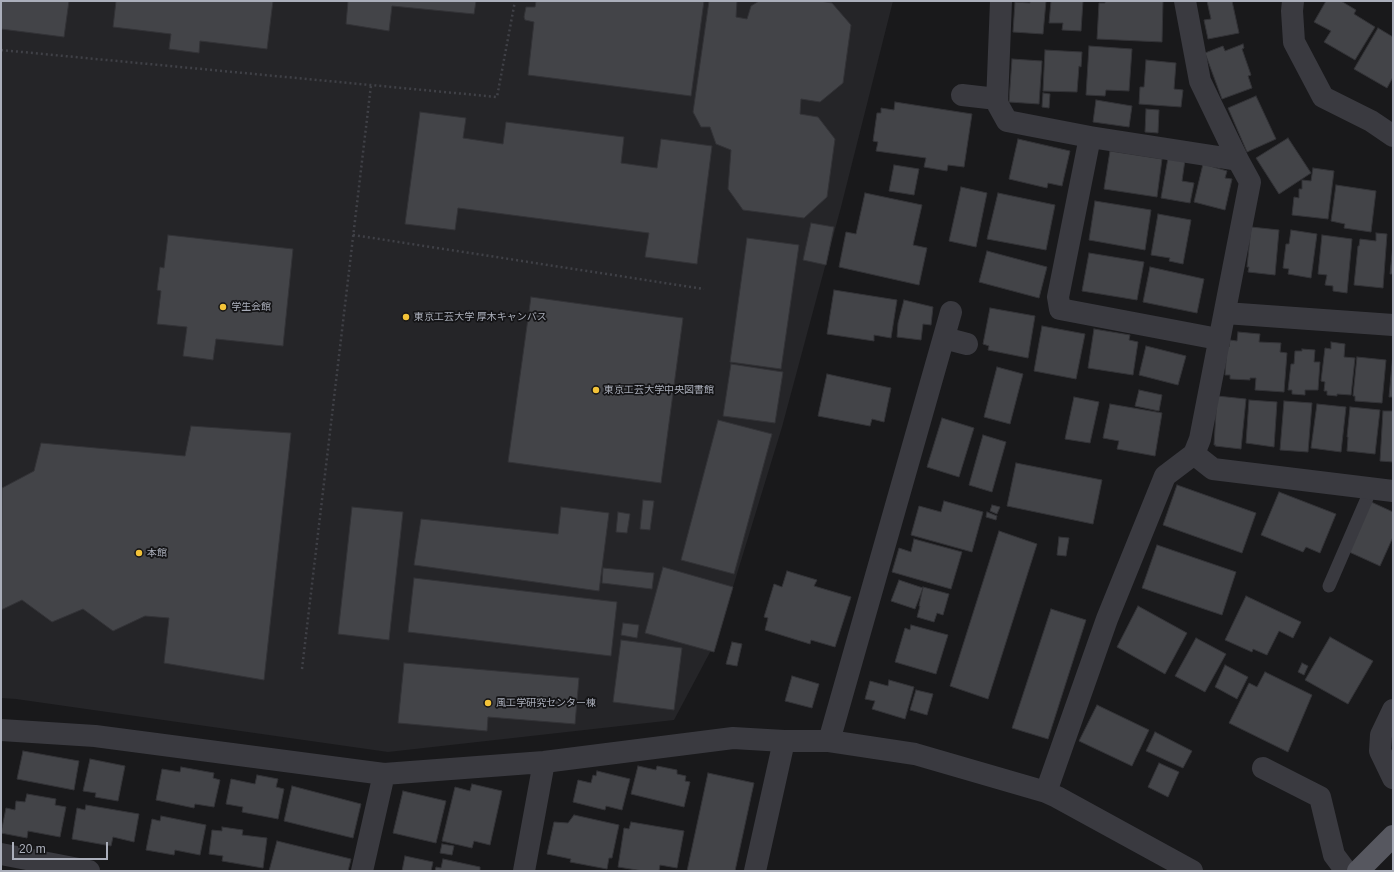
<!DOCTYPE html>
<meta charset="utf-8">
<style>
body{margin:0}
#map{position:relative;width:1394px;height:872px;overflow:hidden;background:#19191b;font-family:Arial,sans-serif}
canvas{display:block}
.frame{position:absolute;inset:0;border:2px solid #abafbb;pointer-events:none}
.scale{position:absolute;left:12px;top:842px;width:96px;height:18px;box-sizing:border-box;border:2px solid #abafbb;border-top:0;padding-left:5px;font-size:12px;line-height:14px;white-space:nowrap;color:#abafbb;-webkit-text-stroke:3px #141416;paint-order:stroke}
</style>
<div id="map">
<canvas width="1394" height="872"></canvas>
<div class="frame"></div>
<div class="scale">20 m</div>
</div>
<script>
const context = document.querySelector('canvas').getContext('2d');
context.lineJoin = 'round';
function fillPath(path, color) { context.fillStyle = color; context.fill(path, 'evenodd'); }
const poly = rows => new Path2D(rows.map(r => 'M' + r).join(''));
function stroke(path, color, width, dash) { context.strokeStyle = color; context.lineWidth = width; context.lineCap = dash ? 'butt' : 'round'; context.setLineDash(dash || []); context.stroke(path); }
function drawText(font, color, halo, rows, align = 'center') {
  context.font = font + ' Arial,"Noto Sans JP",sans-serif'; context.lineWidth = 3.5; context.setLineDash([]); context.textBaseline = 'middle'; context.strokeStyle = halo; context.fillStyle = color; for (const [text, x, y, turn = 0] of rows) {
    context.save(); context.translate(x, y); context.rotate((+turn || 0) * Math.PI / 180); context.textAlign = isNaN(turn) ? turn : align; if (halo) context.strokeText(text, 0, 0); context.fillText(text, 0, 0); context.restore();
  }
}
fillPath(poly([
 [1,1,893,1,841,207,782,427,717,639,674,720,388,752,16,699,1,698]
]), '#252528');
const building = poly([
 [1,1,69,1,64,37,1,29,1,1],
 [116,1,273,1,267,49,200,41,199,53,169,49,171,34,113,27,116,1],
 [348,1,476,1,474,14,392,6,389,31,346,24,348,1],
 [536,1,704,1,691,96,528,75,534,22,525,20,524,17,526,7,535,7,536,1],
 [709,1,737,1,736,17,747,19,751,6,759,1,820,1,832,3,851,25,843,83,820,102,801,99,800,114,818,117,835,139,827,197,804,218,743,210,728,189,731,150,716,144,710,127,701,127,693,112,709,1],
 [1030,1,1046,1,1043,34,1013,32,1015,2,1030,3,1030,1],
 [1051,1,1083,1,1081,31,1062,30,1063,23,1049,23,1051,1],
 [1105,1,1163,1,1162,42,1097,39,1099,3,1105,3,1105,1],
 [1207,1,1232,1,1239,33,1208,39,1204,20,1211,19,1207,1],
 [1326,1,1341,1,1356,10,1354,14,1375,27,1355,60,1324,42,1331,31,1314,22,1326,1],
 [1378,28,1393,37,1393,77,1387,88,1354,69,1378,28],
 [1243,44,1244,48,1242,49,1251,75,1248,76,1252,88,1222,99,1205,53,1223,46,1225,51,1243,44],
 [1089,46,1132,49,1129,91,1106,90,1105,96,1086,95,1089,46],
 [1045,50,1082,52,1081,67,1079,66,1077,92,1043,91,1045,50],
 [1012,59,1042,61,1039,104,1009,102,1012,59],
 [1146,60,1176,63,1174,89,1183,90,1181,107,1139,104,1140,87,1144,87,1146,60],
 [1043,93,1050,94,1049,108,1042,107,1043,93],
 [1256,96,1276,139,1247,152,1228,108,1256,96],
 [1096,100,1132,106,1129,127,1093,122,1096,100],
 [895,102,972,114,964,167,948,165,947,171,924,167,926,158,876,151,878,142,873,141,877,113,881,113,881,108,894,110,895,102],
 [1146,109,1159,110,1158,133,1145,132,1146,109],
 [420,112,466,118,463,138,503,144,506,122,624,137,621,163,657,168,661,139,712,146,697,264,645,257,649,233,458,208,455,230,405,224,420,112],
 [1288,138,1311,173,1279,194,1256,158,1288,138],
 [1018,139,1070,151,1062,186,1048,183,1047,188,1009,179,1018,139],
 [1110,151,1162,159,1157,197,1104,189,1110,151],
 [1168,158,1185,160,1182,181,1194,183,1190,203,1161,198,1168,158],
 [1203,164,1227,171,1225,178,1232,179,1225,210,1194,202,1203,164],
 [894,165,919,169,914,195,889,191,894,165],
 [1313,168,1334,171,1328,219,1292,215,1294,197,1299,198,1299,189,1302,189,1302,180,1311,181,1313,168],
 [1336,185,1376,191,1371,232,1344,228,1345,224,1331,221,1336,185],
 [961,187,987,193,976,247,949,241,961,187],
 [865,193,922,205,913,245,927,248,919,285,839,267,846,232,856,234,865,193],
 [998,193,1055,205,1046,250,987,239,998,193],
 [1095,201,1151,210,1145,250,1089,240,1095,201],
 [1158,214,1191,220,1183,264,1169,261,1170,258,1151,255,1158,214],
 [811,223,834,227,826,265,803,260,811,223],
 [1251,227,1279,230,1275,275,1248,272,1249,267,1247,267,1251,227],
 [1291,230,1317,234,1311,278,1288,274,1289,269,1283,268,1286,244,1289,244,1291,230],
 [1376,233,1387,234,1383,288,1354,285,1358,246,1359,246,1360,239,1376,241,1376,233],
 [168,235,293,249,283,346,216,339,213,360,183,356,187,327,157,324,161,291,157,290,160,267,164,268,168,235],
 [1322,235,1352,239,1347,293,1333,291,1333,286,1325,285,1327,275,1318,274,1322,235],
 [747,238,799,245,781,369,730,362,747,238],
 [1393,245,1393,274,1390,274,1393,245],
 [987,251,1047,267,1039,298,979,282,987,251],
 [1089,253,1144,262,1137,300,1082,291,1089,253],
 [1150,267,1204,279,1197,313,1143,302,1150,267],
 [834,290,897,300,891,338,874,335,874,341,827,334,834,290],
 [531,297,683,318,661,483,508,462,531,297],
 [904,300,933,307,931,325,923,324,921,340,897,337,898,323,904,300],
 [990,308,1035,316,1028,358,988,350,989,346,983,344,990,308],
 [1042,326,1085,334,1076,379,1034,371,1042,326],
 [1094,329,1130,335,1129,340,1138,342,1133,375,1088,368,1094,329],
 [1238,332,1260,334,1259,342,1281,343,1280,352,1287,353,1284,392,1255,390,1256,378,1250,378,1250,380,1230,379,1230,375,1225,375,1227,347,1229,347,1230,340,1237,341,1238,332],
 [1331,342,1345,344,1344,357,1355,358,1351,395,1337,394,1337,396,1327,395,1327,391,1324,391,1325,382,1321,381,1325,348,1331,349,1331,342],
 [1146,346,1186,356,1178,385,1139,375,1146,346],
 [1302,349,1315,350,1314,362,1320,362,1318,390,1305,390,1305,395,1292,394,1292,390,1288,390,1291,364,1294,364,1295,351,1302,351,1302,349],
 [1393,353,1393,397,1389,397,1393,353],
 [1357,357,1386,360,1382,403,1355,401,1355,396,1353,396,1357,357],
 [731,364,783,372,775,423,723,416,731,364],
 [997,367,1023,374,1010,424,984,417,997,367],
 [827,374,891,388,884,422,872,419,870,426,818,416,827,374],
 [1139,390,1162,395,1159,411,1135,406,1139,390],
 [1217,396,1246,399,1241,449,1215,446,1216,445,1214,445,1217,396],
 [1074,397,1099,402,1090,443,1065,439,1074,397],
 [1249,400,1277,402,1274,447,1246,443,1249,400],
 [1284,401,1312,403,1308,452,1280,450,1284,401],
 [1110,404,1162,413,1155,456,1117,449,1119,441,1103,438,1110,404],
 [1317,404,1346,407,1341,452,1311,448,1317,404],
 [1350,407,1380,410,1375,454,1347,451,1348,437,1347,437,1350,407],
 [1383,411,1393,411,1393,462,1380,461,1383,411],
 [942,418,974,428,959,477,927,467,942,418],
 [718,420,772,434,734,574,681,560,718,420],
 [191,426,291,433,264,680,164,663,169,618,145,616,113,631,83,609,52,622,22,600,1,610,2,488,34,471,41,443,185,456,191,426],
 [983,435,1006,442,992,492,969,485,983,435],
 [1016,463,1102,480,1093,524,1007,506,1016,463],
 [1177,485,1256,513,1242,553,1163,525,1177,485],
 [1279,492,1336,514,1320,553,1306,547,1303,552,1261,535,1279,492],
 [643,500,654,501,650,530,640,529,643,500],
 [944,501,983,512,972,552,911,535,919,506,941,512,944,501],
 [1369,501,1393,512,1393,537,1380,566,1347,551,1369,501],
 [992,505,1000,507,997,514,990,511,992,505],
 [352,507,403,512,389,640,338,634,352,507],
 [561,507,609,513,599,591,414,565,421,519,558,534,561,507],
 [618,512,630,514,627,533,616,532,618,512],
 [987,512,997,516,996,520,986,517,987,512],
 [999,531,1037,544,988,699,950,686,999,531],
 [1059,537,1069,538,1066,556,1057,555,1059,537],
 [914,539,962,552,951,589,892,572,899,548,911,552,914,539],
 [1157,545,1236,572,1222,615,1142,588,1157,545],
 [663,567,733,587,714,652,645,633,663,567],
 [603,568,654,573,652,589,602,583,603,568],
 [787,571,817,580,814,586,851,597,835,647,811,640,810,644,765,630,768,618,764,617,774,584,782,587,787,571],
 [414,578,617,602,611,656,408,632,414,578],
 [899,580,923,588,915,609,891,601,899,580],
 [923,587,949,594,943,615,937,613,934,622,917,617,920,606,919,606,923,587],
 [1246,596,1301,622,1293,638,1279,631,1267,655,1253,649,1252,652,1225,640,1246,596],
 [1138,606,1187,633,1165,674,1117,647,1138,606],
 [1051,609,1086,620,1048,739,1012,728,1051,609],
 [623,623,639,625,637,638,621,635,623,623],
 [911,625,948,635,936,674,895,662,905,628,910,630,911,625],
 [1330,637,1373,661,1348,704,1305,680,1330,637],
 [1196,638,1226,654,1205,692,1175,676,1196,638],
 [621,640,682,648,674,710,613,702,621,640],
 [732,642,742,644,737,666,726,664,732,642],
 [404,663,579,678,575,724,488,717,487,731,398,723,404,663],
 [1302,663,1308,666,1304,675,1298,672,1302,663],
 [1225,665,1248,677,1237,699,1215,687,1225,665],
 [1265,672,1312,695,1288,752,1229,723,1249,683,1257,687,1265,672],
 [792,676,819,684,812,708,785,701,792,676],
 [889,680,914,687,905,719,872,709,875,701,865,699,870,681,888,686,889,680],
 [916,690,933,694,927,715,910,710,916,690],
 [1097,705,1149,730,1132,766,1079,741,1097,705],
 [1155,732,1192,751,1183,768,1146,751,1155,732],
 [23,751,79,761,74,790,17,779,23,751],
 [90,759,125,766,118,801,95,797,96,793,83,791,90,759],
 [1159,763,1179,772,1168,797,1148,787,1159,763],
 [638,766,656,770,657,766,677,770,677,774,686,776,685,781,690,782,684,807,631,794,638,766],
 [181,767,214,773,213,778,220,780,214,807,195,804,194,808,156,800,162,769,180,772,181,767],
 [597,771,630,779,622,810,606,806,605,810,573,802,578,780,591,783,593,775,596,776,597,771],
 [708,773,754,783,735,871,687,871,708,773],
 [257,775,278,779,276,787,284,789,278,819,242,812,243,807,226,804,231,779,255,784,257,775],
 [472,784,502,791,490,845,474,841,472,848,442,841,455,787,470,791,472,784],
 [292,786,361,804,353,838,284,821,292,786],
 [403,791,446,801,436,843,393,833,403,791],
 [27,794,56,799,55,805,66,807,60,837,28,831,27,838,1,833,6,808,15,810,16,801,25,802,27,794],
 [86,805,139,814,134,842,113,837,111,846,72,839,77,808,85,810,86,805],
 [574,815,619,825,612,858,609,858,607,869,570,862,571,859,547,854,554,822,568,823,574,815],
 [161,816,206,825,200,855,175,850,174,855,146,850,152,819,160,821,161,816],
 [631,822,684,831,677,868,660,865,659,871,643,871,618,867,624,828,629,829,631,822],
 [222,827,243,830,242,835,267,838,263,868,222,861,223,856,209,854,212,830,222,831,222,827],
 [277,841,351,859,348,871,269,871,277,841],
 [442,844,454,846,452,855,440,853,442,844],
 [405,856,433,862,431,871,402,871,405,856],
 [443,859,480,867,480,871,435,871,436,867,441,868,443,859]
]);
fillPath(building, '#434448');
stroke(building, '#333337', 1);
stroke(poly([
 [1,50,497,97,515,1],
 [353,235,704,289],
 [302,669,371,85]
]), '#404147', 2.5, [2, 3]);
stroke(poly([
 [1329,586,1371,489]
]), '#3a3a40', 13);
stroke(poly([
 [1001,1,997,103,1007,121,1090,137,1238,160],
 [1185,1,1200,81,1238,160,1250,182,1200,439,1194,454,1213,469,1393,491],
 [1293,1,1292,11,1294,42,1323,97,1371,121,1393,136],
 [962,95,997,99],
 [1090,137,1058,297,1060,309,1218,339],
 [1225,313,1393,325],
 [944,338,967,344],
 [1393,710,1381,735,1380,751,1393,778],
 [1,730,95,736,384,774,544,762,733,738,784,741,829,741,915,754,1046,792,1057,797,1192,871],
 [829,741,951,312],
 [1263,768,1320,797,1334,855,1346,871],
 [1046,792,1107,619,1165,476,1194,454],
 [1,854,89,871],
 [362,871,384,774],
 [524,871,544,762],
 [755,871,784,741]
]), '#3a3a40', 22);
stroke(poly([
 [1358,871,1393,836]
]), '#56575f', 22);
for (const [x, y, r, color] of [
 [223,307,4,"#f3c338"],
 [406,317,4,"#f3c338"],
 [596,390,4,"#f3c338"],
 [139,553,4,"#f3c338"],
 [488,703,4,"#f3c338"]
]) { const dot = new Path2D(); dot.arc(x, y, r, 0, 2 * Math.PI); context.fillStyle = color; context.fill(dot); stroke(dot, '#141416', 1.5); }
drawText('10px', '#abafbb', '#141416', [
 ["学生会館",231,307],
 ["東京工芸大学 厚木キャンパス",414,317],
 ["東京工芸大学中央図書館",604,390],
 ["本館",147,553],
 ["風工学研究センター棟",496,703]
], 'left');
</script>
